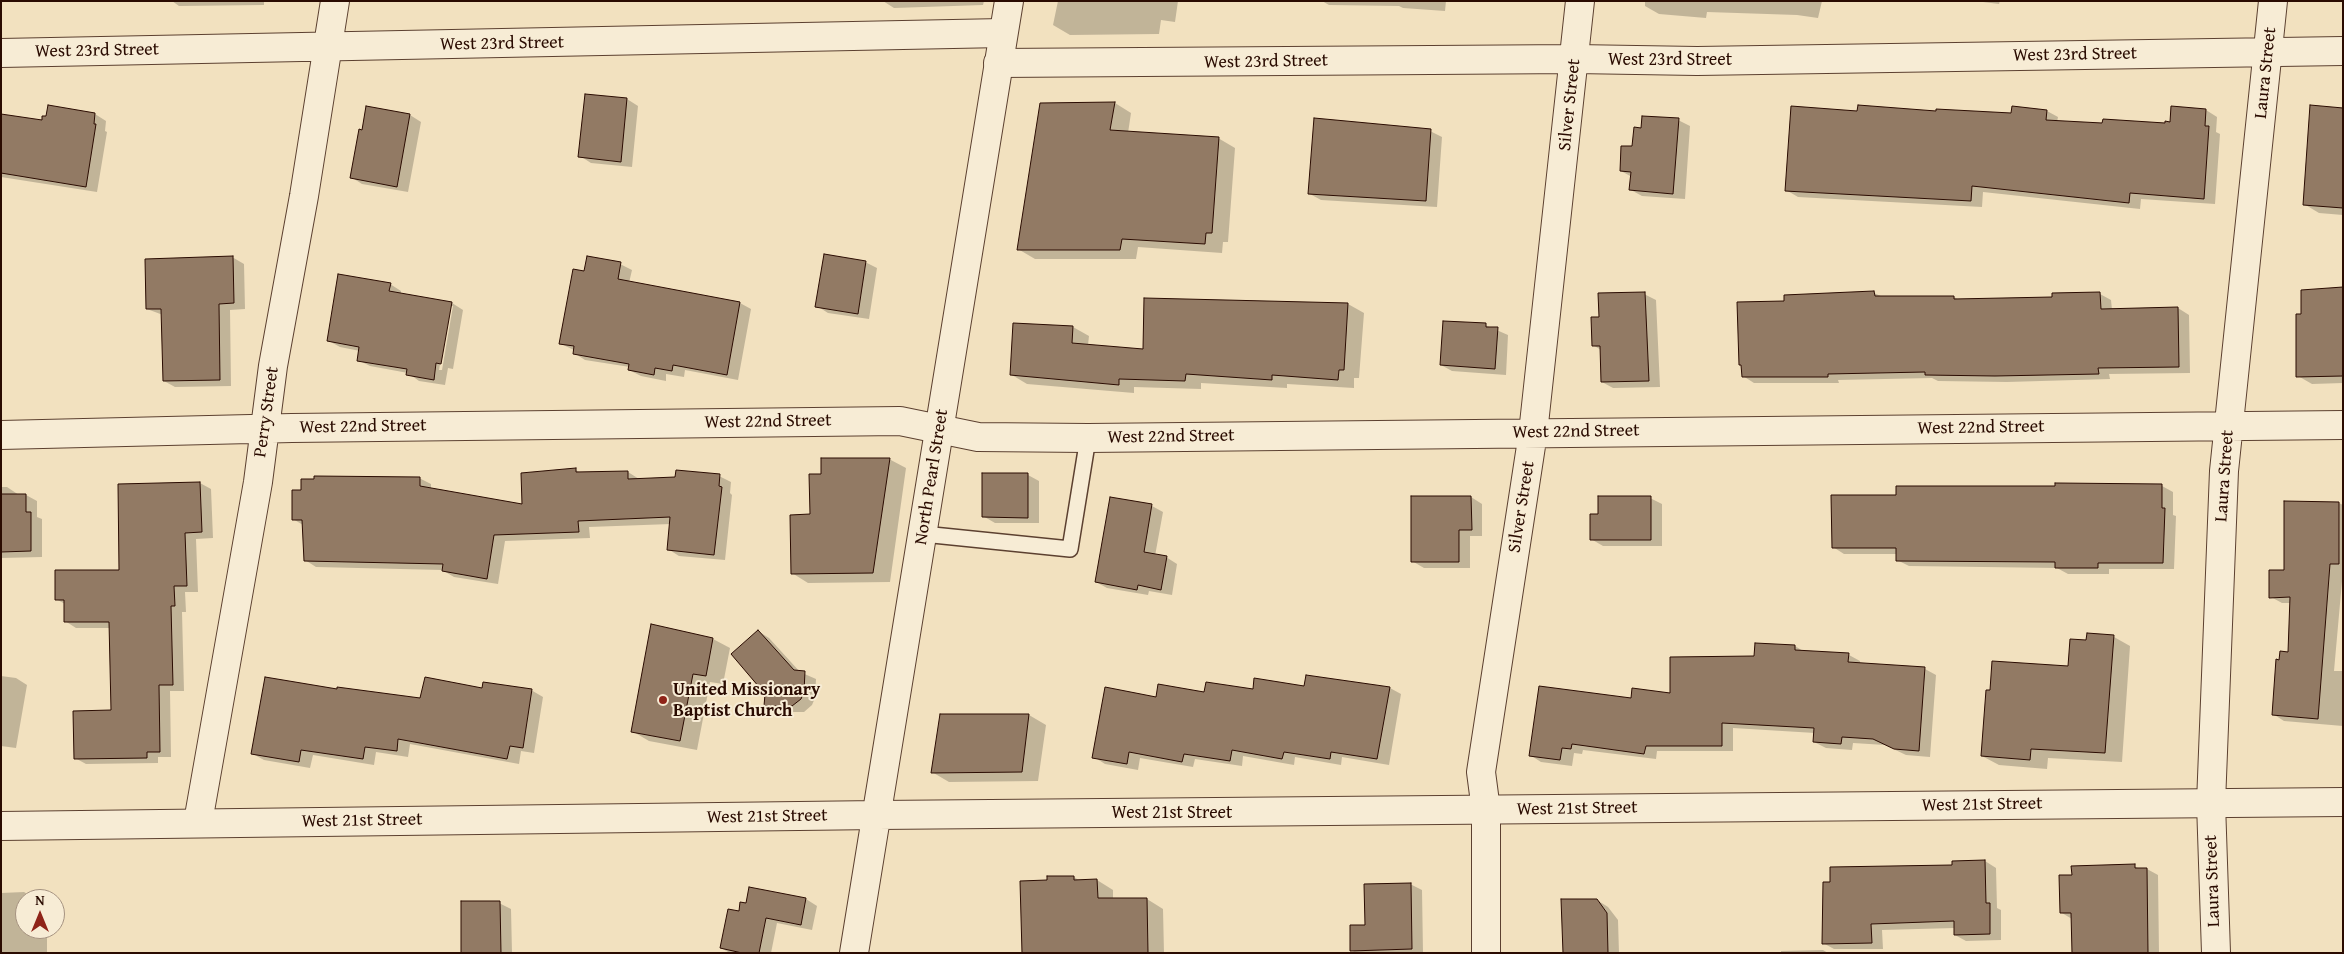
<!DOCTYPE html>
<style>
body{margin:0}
#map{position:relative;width:2344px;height:954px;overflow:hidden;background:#f2e1bf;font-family:"Gentium Book Plus",serif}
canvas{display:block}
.frame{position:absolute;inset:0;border:2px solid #2a0b01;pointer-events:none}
.north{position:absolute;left:15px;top:889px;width:50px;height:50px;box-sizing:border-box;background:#f7ecd5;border:1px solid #a59280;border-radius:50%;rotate:0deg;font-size:14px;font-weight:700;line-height:20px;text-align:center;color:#2a0b01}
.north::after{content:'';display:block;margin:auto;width:18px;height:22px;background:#8f2418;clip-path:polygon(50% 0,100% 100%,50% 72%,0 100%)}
</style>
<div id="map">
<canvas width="2344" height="954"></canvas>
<div class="frame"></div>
<div class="north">N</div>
</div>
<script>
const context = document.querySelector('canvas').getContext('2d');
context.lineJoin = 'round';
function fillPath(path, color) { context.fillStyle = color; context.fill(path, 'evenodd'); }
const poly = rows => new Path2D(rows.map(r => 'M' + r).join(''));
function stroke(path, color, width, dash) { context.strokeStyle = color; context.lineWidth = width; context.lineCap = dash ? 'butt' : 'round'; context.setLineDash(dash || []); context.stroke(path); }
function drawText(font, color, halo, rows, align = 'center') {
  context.font = font + ' "Gentium Book Plus",serif'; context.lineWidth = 4; context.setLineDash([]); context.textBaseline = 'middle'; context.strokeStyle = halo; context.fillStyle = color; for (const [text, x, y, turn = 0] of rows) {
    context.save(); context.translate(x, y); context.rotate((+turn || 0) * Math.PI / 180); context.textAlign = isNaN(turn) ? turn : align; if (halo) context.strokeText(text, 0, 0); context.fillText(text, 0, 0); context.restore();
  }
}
fillPath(poly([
 [172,1,264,1,264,5,179,6],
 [883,1,984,1,983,5,894,8],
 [1058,1,1178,1,1175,22,1161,20,1159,34,1070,35,1053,25],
 [1322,1,1446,1,1445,11,1403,8,1399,6,1329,5],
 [1645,1,1822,1,1818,18,1797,15,1707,12,1706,18,1659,14,1645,6],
 [1975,1,2000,1,1999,4],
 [586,96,627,99,638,106,632,167,591,163,580,156],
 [1115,103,1131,113,1128,133,1218,138,1235,148,1228,242,1223,242,1222,253,1138,247,1136,259,1035,259,1018,249],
 [49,107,95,114,106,121,105,131,107,132,97,192,1,177,1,115,43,121,47,118],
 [367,108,410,115,421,122,408,192,362,184,351,177],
 [2173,108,2206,110,2217,117,2216,132,2220,134,2215,204,2141,199,2140,209,1983,192,1982,207,1798,197,1786,190,1859,113,2012,114,2047,111,2058,117,2057,122,2166,125,2172,123],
 [2343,110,2343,215,2319,213,2304,204],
 [1678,120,1690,126,1685,199,1642,196,1631,190,1632,177,1621,171,1642,129],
 [1430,131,1442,137,1437,207,1321,200,1310,194],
 [232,257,244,264,245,309,230,310,231,386,175,387,164,381,163,315,147,309],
 [865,262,877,268,869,319,828,313,817,306],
 [620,264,632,270,629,283,740,303,751,309,738,380,685,370,684,377,666,374,666,381,641,376,629,370,630,367,585,360,574,353,574,350,561,344,585,272],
 [390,284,401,291,401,294,452,303,463,310,453,369,448,368,445,385,419,381,408,373,370,366,358,360,360,351,340,347,329,341],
 [450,306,453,306,442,370,439,370],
 [2343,290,2343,383,2312,384,2298,376,2302,315],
 [1874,293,1883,297,1954,297,1959,300,2054,298,2054,295,2100,294,2111,300,2112,310,2178,308,2189,315,2190,373,2109,374,2110,379,2007,382,1938,381,1932,378,1838,380,1839,383,1754,383,1743,376,1742,366,1740,365,1785,302],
 [1644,294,1656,300,1660,387,1613,388,1602,382,1601,350,1593,345,1600,318],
 [1146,300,1348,304,1364,313,1359,378,1354,378,1354,388,1287,384,1287,388,1201,383,1201,389,1134,387,1134,393,1027,384,1012,375,1014,325,1073,327,1089,336,1088,345,1144,351],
 [1485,325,1508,335,1506,375,1452,371,1441,365],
 [889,459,906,468,890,582,808,583,792,573,823,475],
 [576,470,582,474,628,472,639,479,719,476,731,482,730,493,732,495,725,560,679,556,668,549,671,524,589,527,590,538,505,541,498,584,454,577,442,570,316,567,305,560,303,525,293,519,419,478,431,484,431,489,524,505],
 [1028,475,1039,481,1039,523,995,523,983,516],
 [200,483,211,489,213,538,196,539,198,592,185,592,186,612,182,612,184,691,170,691,171,757,158,757,158,763,86,764,75,758,112,712,110,628,76,628,65,621,65,604,56,599,120,571,119,485],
 [2056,484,2162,486,2173,492,2173,515,2176,516,2174,569,2109,569,2109,574,2068,574,2057,568,1909,566,1897,560,1897,554,1844,554,1833,547,1897,496,2056,488],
 [1,487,7,487,19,495,26,495,37,501,37,517,42,519,42,557,1,558],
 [1471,497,1482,504,1482,536,1470,536,1470,568,1424,568,1412,561],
 [1111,498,1152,506,1163,512,1155,556,1166,557,1177,564,1172,595,1149,591,1148,595,1107,588,1096,582],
 [1650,498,1662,504,1662,546,1603,546,1591,539,1599,516],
 [2339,503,2343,505,2343,570,2334,671,2343,671,2343,726,2284,721,2273,714,2280,661,2289,653,2291,603,2282,603,2271,597,2285,571],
 [652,626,713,639,730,648,723,684,710,682,697,750,649,741,632,731],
 [758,631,769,638,800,672,816,679,815,698,812,705,804,712,777,712,765,706,766,694],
 [2114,637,2130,646,2122,762,2048,758,2047,769,1999,765,1982,756,1991,692,2069,667,2087,641],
 [1795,646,1803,651,1849,655,1860,661,1860,664,1925,669,1936,675,1930,757,1906,755,1885,745,1853,743,1852,750,1826,748,1814,742,1815,733,1733,728,1733,751,1657,751,1656,759,1583,750,1582,754,1574,753,1572,766,1541,762,1530,755,1632,700,1672,694,1755,657],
 [1,676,16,678,27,685,16,748,1,746],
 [1305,688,1390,688,1401,694,1389,765,1342,757,1341,765,1295,757,1294,765,1243,756,1242,766,1195,759,1193,767,1140,758,1138,770,1105,764,1094,757,1157,698],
 [483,689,531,690,543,697,534,753,521,751,519,764,410,744,408,757,376,752,374,765,313,755,310,768,264,760,253,754,338,690,421,699],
 [941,715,1029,715,1046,725,1038,781,949,782,932,772],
 [1985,861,1996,868,1997,908,2001,910,2001,940,1966,941,1955,935,1955,928,1882,930,1883,949,1834,949,1823,943,1831,884],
 [2134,866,2140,869,2147,869,2158,875,2159,953,2073,953,2072,919,2062,913,2073,876],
 [1074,877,1080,881,1097,880,1113,890,1113,899,1147,899,1163,909,1164,953,1023,953,1049,881],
 [1410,884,1422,890,1423,953,1356,953,1351,950,1366,926],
 [24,892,36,899,25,899,25,929,47,929,47,953,1,953,1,893],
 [806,899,817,906,812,930,777,923,771,953,730,953,721,948,740,913],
 [1597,900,1608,907,1618,920,1619,953,1564,953],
 [499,903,511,909,512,953,462,953],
 [1823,950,1828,953,1781,953,1781,951]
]), '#0003');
const building = poly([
 [585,94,627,98,621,162,578,157,585,94],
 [1115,102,1110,130,1219,137,1212,233,1206,233,1205,244,1122,239,1120,250,1017,250,1040,103,1115,102],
 [48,105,95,113,94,124,96,124,86,187,1,173,1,114,42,120,42,116,46,116,48,105],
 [1858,105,1936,111,1936,109,2011,113,2012,106,2047,110,2046,120,2102,123,2103,119,2165,123,2165,121,2170,122,2171,106,2206,109,2205,126,2209,126,2204,199,2130,193,2129,203,1972,186,1971,201,1785,191,1791,106,1857,111,1858,105],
 [2310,105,2343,108,2343,208,2303,205,2310,105],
 [366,106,410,114,397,187,350,178,359,129,362,130,366,106],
 [1642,116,1679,118,1673,194,1629,190,1631,172,1620,171,1621,146,1632,146,1634,127,1641,128,1642,116],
 [1314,118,1431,129,1426,201,1308,194,1314,118],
 [824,254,866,261,858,314,815,307,824,254],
 [233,256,234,303,219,304,220,380,163,381,161,309,146,309,145,259,233,256],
 [587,256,621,262,618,279,740,302,727,375,673,365,672,371,655,368,654,375,628,370,629,364,573,354,574,346,559,344,573,269,584,271,587,256],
 [338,274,391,283,389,291,452,302,441,364,436,363,434,380,406,375,407,369,357,361,359,347,327,341,338,274],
 [2343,287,2343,376,2296,377,2296,314,2301,314,2301,290,2343,287],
 [1874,291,1875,296,1954,296,1954,299,2052,297,2052,293,2100,292,2101,309,2178,307,2179,367,2098,368,2099,374,1995,376,1925,375,1925,372,1828,374,1828,377,1742,377,1741,365,1739,365,1737,302,1784,301,1784,295,1874,291],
 [1645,292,1649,381,1601,382,1600,346,1592,346,1591,317,1599,317,1598,293,1645,292],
 [1144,298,1348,303,1344,370,1339,370,1338,380,1272,375,1272,380,1186,374,1185,381,1119,379,1119,385,1010,375,1013,323,1073,326,1072,343,1143,349,1144,298],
 [1443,321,1486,323,1486,327,1498,327,1495,369,1440,365,1443,321],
 [821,458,890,458,873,573,791,574,790,515,810,514,809,474,821,474,821,458],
 [576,468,576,472,628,471,628,479,675,477,676,470,720,474,719,486,722,487,714,555,667,550,670,517,578,521,579,532,494,535,487,579,442,571,443,564,304,561,302,520,292,520,292,490,301,490,301,479,314,479,314,476,420,477,420,486,522,504,521,473,576,468],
 [982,473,1028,473,1028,518,982,517,982,473],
 [200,482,202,532,185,533,187,586,174,586,175,606,171,606,173,685,159,685,160,752,147,752,147,758,74,759,73,711,111,710,109,622,64,622,64,600,55,600,55,570,119,570,118,484,200,482],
 [2055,483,2162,484,2162,508,2165,508,2163,563,2098,563,2098,568,2055,568,2055,562,1896,561,1896,548,1832,548,1831,495,1896,495,1896,486,2055,486,2055,483],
 [1,494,26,494,26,512,31,512,31,551,1,552,1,494],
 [1411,496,1471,496,1472,530,1459,530,1459,562,1411,562,1411,496],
 [1598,496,1651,496,1651,540,1590,540,1590,514,1598,514,1598,496],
 [1110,497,1152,504,1144,552,1167,556,1161,590,1138,585,1137,590,1095,582,1110,497],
 [2284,501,2339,502,2339,564,2330,564,2318,719,2272,715,2276,659,2279,660,2280,651,2288,652,2290,597,2269,598,2269,570,2284,570,2284,501],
 [651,624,713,638,706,676,693,674,680,741,631,732,651,624],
 [758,630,794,670,805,671,804,692,801,699,792,706,764,706,765,694,731,654,758,630],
 [2087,633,2114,635,2105,753,2031,749,2030,760,1981,756,1986,690,1990,690,1992,661,2068,666,2070,639,2086,640,2087,633],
 [1755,643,1795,645,1795,650,1849,653,1848,662,1925,667,1919,751,1894,749,1873,739,1842,737,1841,744,1813,742,1814,728,1722,723,1722,746,1646,746,1644,754,1572,744,1571,749,1562,748,1560,760,1529,756,1539,686,1631,698,1632,688,1670,693,1670,657,1754,656,1755,643],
 [1306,675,1390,687,1377,759,1331,752,1330,759,1284,752,1282,759,1232,750,1230,761,1184,754,1182,762,1129,752,1127,764,1092,758,1105,687,1156,697,1158,684,1204,692,1206,682,1253,689,1254,678,1304,686,1306,675],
 [265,677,337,689,337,687,420,698,425,677,482,688,483,682,532,689,523,748,510,746,507,759,398,739,397,751,365,747,363,759,301,750,299,762,251,754,265,677],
 [940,714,1029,714,1022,772,931,773,940,714],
 [1985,860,1986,903,1990,903,1990,934,1954,935,1954,921,1871,924,1872,943,1822,944,1823,882,1830,882,1830,867,1952,865,1952,861,1985,860],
 [2135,864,2135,868,2147,868,2148,953,2072,953,2071,913,2060,913,2059,875,2072,875,2071,866,2135,864],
 [1047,876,1074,876,1074,880,1097,879,1098,898,1147,898,1148,953,1022,953,1020,881,1047,880,1047,876],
 [1411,883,1412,949,1350,951,1350,925,1365,925,1364,884,1411,883],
 [749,887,806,898,801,925,766,918,759,953,742,953,720,948,728,909,739,911,740,902,746,903,749,887],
 [1561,899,1597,899,1607,913,1608,953,1563,953,1561,899],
 [461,901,500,901,501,953,461,953,461,901]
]);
fillPath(building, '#927a64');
stroke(building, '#2a0b01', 1);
const service = poly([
 [923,534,1070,549,1088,438]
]);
const minor = poly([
 [1,53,1003,33],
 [998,63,1575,59,1697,61,2343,51],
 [1,435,292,428,900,421,978,437,1088,438,2343,425],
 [198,822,258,482,273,366,304,196,335,1],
 [1486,953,1486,810,1481,772,1533,433,1580,1],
 [2216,953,2211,803,2224,471,2273,1]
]);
const tertiary = poly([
 [1,826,878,815,2343,802],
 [854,953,1009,1]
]);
stroke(service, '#5c4030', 18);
stroke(minor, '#5c4030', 30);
stroke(tertiary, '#5c4030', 30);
stroke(service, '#f7ecd5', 15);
stroke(minor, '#f7ecd5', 28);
stroke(tertiary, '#f7ecd5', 28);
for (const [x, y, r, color] of [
 [663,700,5,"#8f2418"]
]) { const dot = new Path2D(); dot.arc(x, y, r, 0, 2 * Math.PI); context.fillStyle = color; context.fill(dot); stroke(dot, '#f7ecd5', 2); }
drawText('18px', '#2a0b01', '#f7ecd5', [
 ["West 23rd Street",502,44,-1],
 ["West 23rd Street",97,51,-1],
 ["West 23rd Street",2075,55,-1],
 ["West 23rd Street",1670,60],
 ["West 23rd Street",1266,62,-1],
 ["Laura Street",2266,73,-84],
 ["Silver Street",1570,105,-84],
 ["Perry Street",267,412,-82],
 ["West 22nd Street",768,422,-1],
 ["West 22nd Street",363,427,-1],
 ["West 22nd Street",1981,428,-1],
 ["West 22nd Street",1576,432,-1],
 ["West 22nd Street",1171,437,-1],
 ["Laura Street",2225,476,-86],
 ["North Pearl Street",932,477,-81],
 ["Silver Street",1522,507,-81],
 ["West 21st Street",1982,805,-1],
 ["West 21st Street",1577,809,-1],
 ["West 21st Street",1172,813],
 ["West 21st Street",767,817,-1],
 ["West 21st Street",362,821,-1],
 ["Laura Street",2213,881,-92]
]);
drawText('bold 18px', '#2a0b01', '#f7ecd5', [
 ["United Missionary",673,690],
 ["Baptist Church",673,711]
], 'left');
</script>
